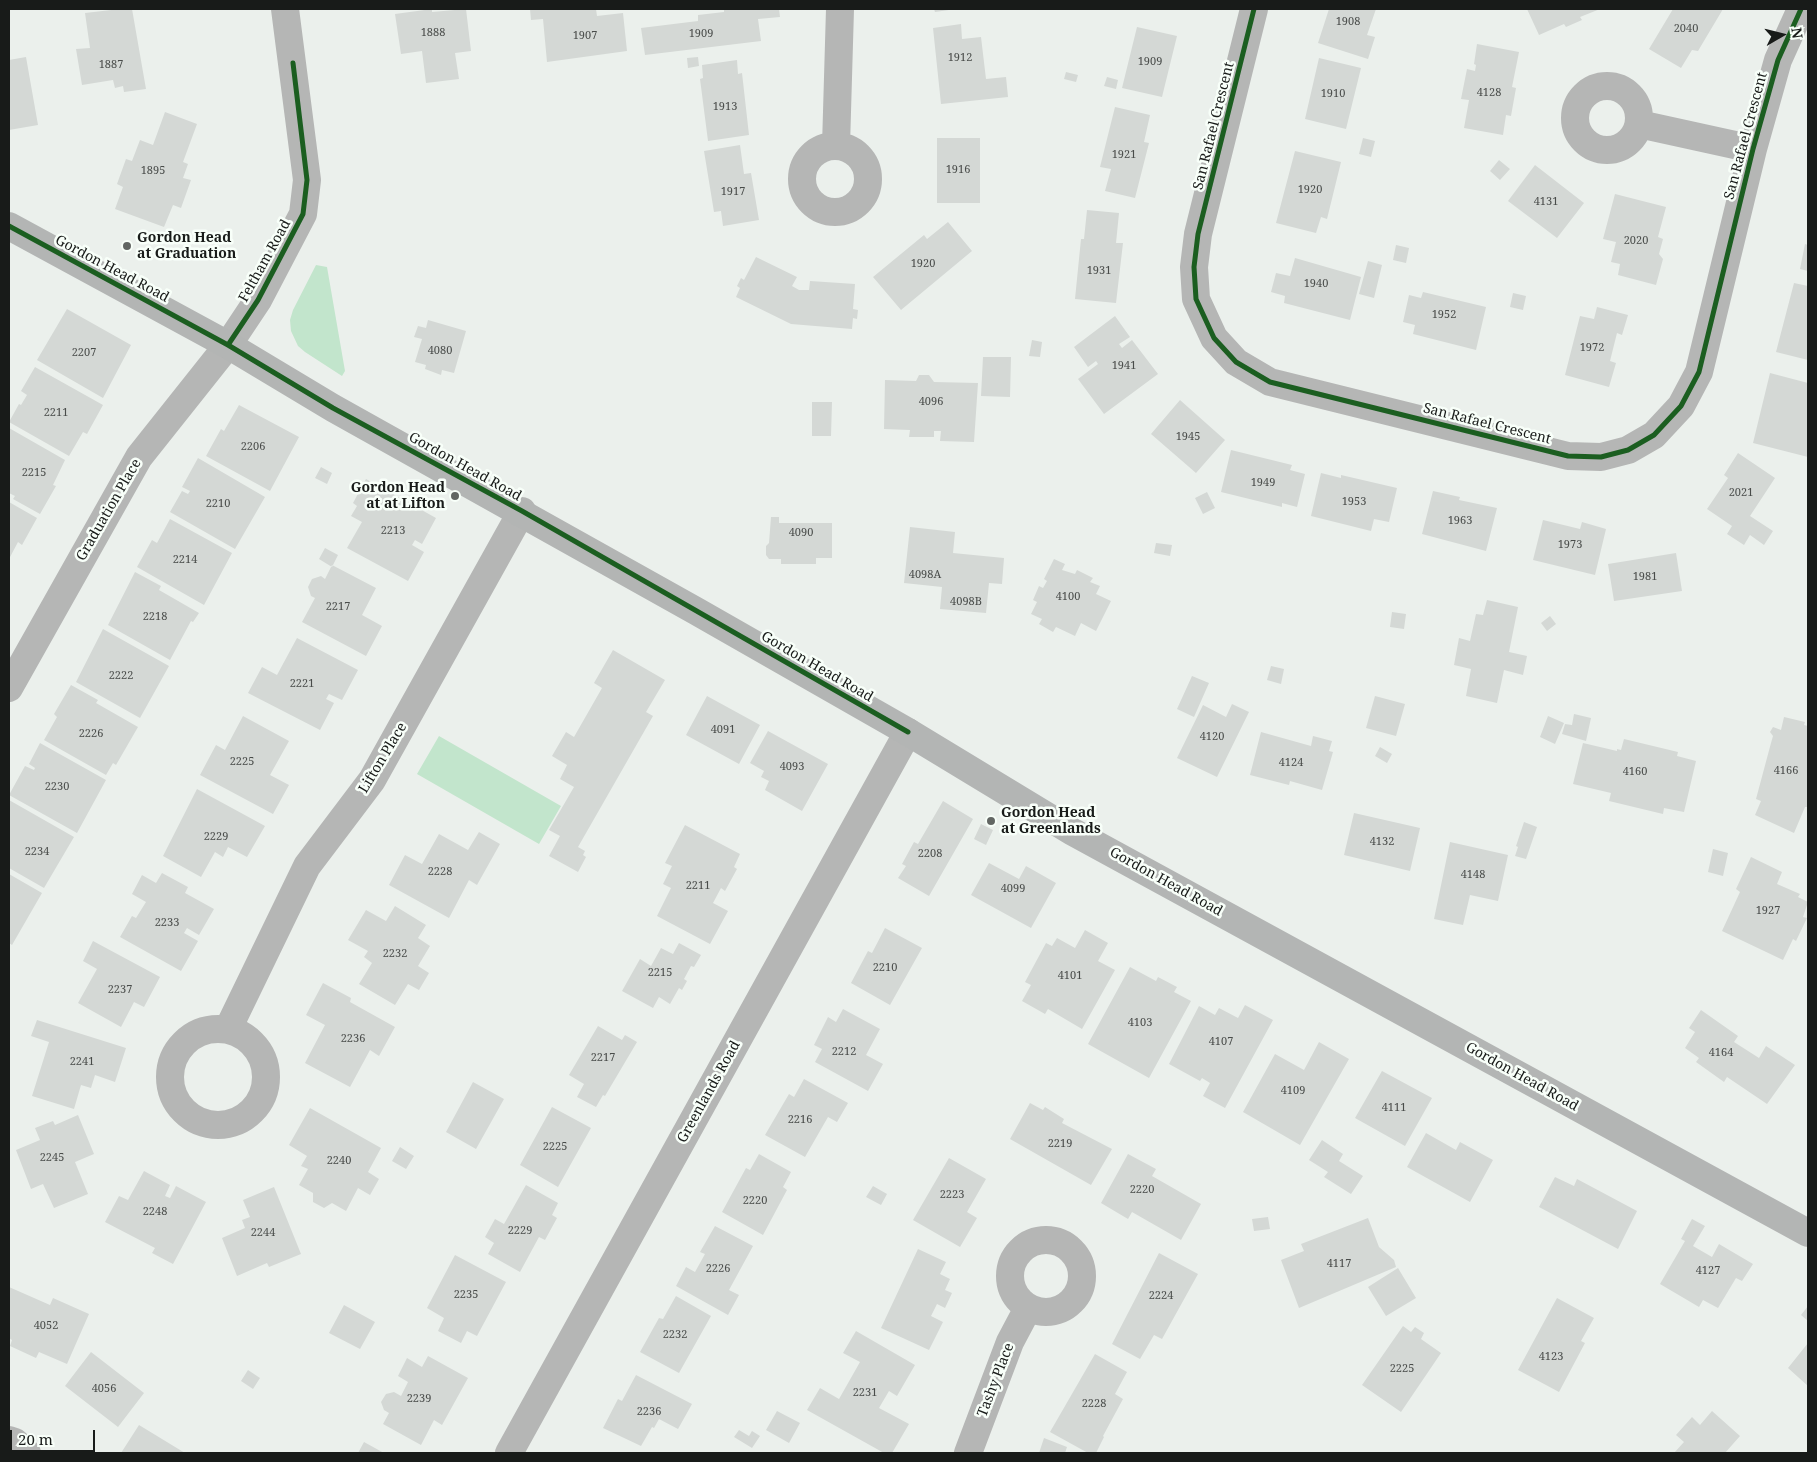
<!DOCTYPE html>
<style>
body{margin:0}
#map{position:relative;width:1817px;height:1462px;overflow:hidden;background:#ebf0ec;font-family:"Noto Serif",serif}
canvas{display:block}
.frame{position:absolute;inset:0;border:10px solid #181b19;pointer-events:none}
.north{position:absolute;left:1757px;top:10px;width:50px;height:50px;-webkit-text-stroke:4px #f8fff9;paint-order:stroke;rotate:82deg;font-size:14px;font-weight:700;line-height:20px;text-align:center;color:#181b19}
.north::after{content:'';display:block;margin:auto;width:18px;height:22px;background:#181b19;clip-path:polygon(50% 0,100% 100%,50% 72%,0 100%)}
.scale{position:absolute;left:10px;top:1430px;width:85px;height:22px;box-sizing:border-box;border:2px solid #181b19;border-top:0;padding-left:6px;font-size:15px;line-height:18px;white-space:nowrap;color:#181b19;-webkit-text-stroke:4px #f8fff9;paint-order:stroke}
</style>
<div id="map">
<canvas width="1817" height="1462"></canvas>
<div class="frame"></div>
<div class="north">N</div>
<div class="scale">20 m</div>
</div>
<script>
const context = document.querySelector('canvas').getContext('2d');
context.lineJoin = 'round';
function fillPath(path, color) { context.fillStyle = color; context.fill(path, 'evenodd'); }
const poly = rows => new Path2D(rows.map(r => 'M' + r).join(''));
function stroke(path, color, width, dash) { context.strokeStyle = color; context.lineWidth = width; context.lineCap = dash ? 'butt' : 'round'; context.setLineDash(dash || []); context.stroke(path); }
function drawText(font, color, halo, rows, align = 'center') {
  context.font = font + ' "Noto Serif",serif'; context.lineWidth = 5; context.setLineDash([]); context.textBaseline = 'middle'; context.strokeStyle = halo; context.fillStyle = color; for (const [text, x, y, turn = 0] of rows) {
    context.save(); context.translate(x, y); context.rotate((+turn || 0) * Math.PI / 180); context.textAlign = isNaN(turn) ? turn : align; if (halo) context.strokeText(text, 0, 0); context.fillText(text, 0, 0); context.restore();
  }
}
fillPath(poly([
 [316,265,327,267,345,371,342,376,305,352,298,346,291,331,290,320,293,310],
 [439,736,561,806,539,844,417,774]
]), '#c2e5cc');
fillPath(poly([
 [120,9,132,9,146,89,124,92,123,86,115,88,113,80,82,85,76,49,90,48,85,13],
 [432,9,432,12,466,9,471,51,455,53,459,79,426,83,422,51,401,54,395,14],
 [530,9,596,9,597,16,623,13,627,51,547,62,543,19,531,20],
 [724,9,779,9,780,17,758,19,761,41,645,55,641,28,698,21,698,15,724,12],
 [934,9,949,9,949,10,935,12],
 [1329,9,1376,9,1367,35,1375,37,1368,59,1318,43],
 [1527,9,1600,9,1580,17,1582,20,1566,27,1564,24,1539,35],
 [1673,9,1723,9,1698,51,1692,50,1681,68,1649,49],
 [961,24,962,39,981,37,986,79,1006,77,1008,97,941,104,933,28],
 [1137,27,1177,36,1162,97,1122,88],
 [1477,44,1519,52,1512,87,1516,88,1511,116,1506,115,1503,135,1464,128,1469,100,1461,99,1467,69,1475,71,1476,65,1474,64],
 [26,57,38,125,9,130,9,60],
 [698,57,699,66,688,68,687,58],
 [1319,58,1361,68,1346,129,1305,119],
 [737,60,738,74,742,73,749,135,708,141,700,79,703,78,702,65],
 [1066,72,1078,75,1076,82,1064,79],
 [1107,77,1118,80,1116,89,1104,86],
 [1115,107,1150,115,1144,142,1149,143,1135,198,1105,191,1111,169,1100,167],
 [165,112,197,124,183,162,188,164,183,178,191,180,181,208,173,205,164,227,115,209,123,187,117,184,126,159,132,161,140,140,153,145],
 [937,138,980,138,980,203,937,203],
 [1363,138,1375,141,1371,157,1359,154],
 [740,145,744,174,751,173,759,220,723,226,721,211,714,212,704,151],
 [1295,151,1341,162,1327,219,1321,217,1316,233,1276,223],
 [1499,160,1510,169,1500,180,1490,171],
 [1535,165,1584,203,1557,238,1508,201],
 [1615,194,1666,207,1658,237,1663,239,1659,254,1663,259,1656,285,1618,275,1620,264,1611,262,1616,242,1603,239],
 [1087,210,1119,213,1116,243,1123,243,1116,303,1075,299,1081,239,1084,239],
 [948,222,972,251,901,310,873,277,924,235,927,239],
 [1805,244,1808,245,1808,271,1800,269],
 [1396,245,1409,248,1406,263,1393,260],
 [756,257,797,277,792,286,799,290,809,290,810,281,855,284,853,309,858,310,857,319,853,318,852,329,791,324,736,297,740,288,737,286,741,278,744,280],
 [1295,258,1361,277,1350,320,1284,303,1285,296,1271,292,1276,273,1290,276],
 [1368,261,1382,265,1374,298,1359,294],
 [1794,283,1808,286,1808,360,1776,352],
 [1423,292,1486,307,1476,350,1413,334,1415,325,1403,322,1409,295,1421,298],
 [1513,293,1526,296,1523,310,1510,307],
 [1597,307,1628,315,1622,335,1617,333,1610,361,1616,363,1609,387,1565,375,1580,316,1594,319],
 [67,309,131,345,103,398,37,360],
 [1115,316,1130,337,1119,344,1122,348,1132,340,1158,374,1104,414,1078,379,1098,364,1096,361,1088,367,1074,347],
 [428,320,466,331,454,373,442,370,441,375,425,369,426,365,415,362,422,339,414,337,418,326,426,328],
 [1032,340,1042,342,1040,357,1029,356],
 [983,357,1011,357,1010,397,981,396],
 [35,367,103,405,87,434,83,432,69,456,9,422,19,404,21,405,27,395,21,391],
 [1770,373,1808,383,1808,457,1753,443],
 [919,375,929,375,934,382,978,383,974,442,940,441,941,431,934,431,934,437,909,437,910,430,884,429,885,380,916,381],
 [1180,400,1225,440,1196,473,1151,434],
 [812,402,832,402,831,436,812,436],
 [239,405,299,437,270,491,206,456,221,429,224,431],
 [9,428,65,460,53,485,56,486,40,514,13,499,15,496,9,493],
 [1231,450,1292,465,1290,470,1305,474,1297,507,1282,503,1282,507,1221,492],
 [1738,453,1775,478,1750,516,1773,531,1764,545,1750,535,1744,545,1727,534,1732,526,1707,509,1728,478,1724,475],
 [198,458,265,497,235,549,170,512,182,491,188,494,190,491,182,487],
 [321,467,332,473,327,484,315,478],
 [1321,473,1341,478,1341,475,1397,488,1389,522,1374,519,1371,531,1311,516],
 [366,479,436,518,422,544,415,540,412,545,424,552,408,581,347,548,362,522,351,516,357,506,353,503],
 [1433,491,1460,497,1459,500,1497,508,1486,551,1422,534],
 [1207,492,1215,508,1203,514,1195,498],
 [9,502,37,518,22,545,18,542,9,559],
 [771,517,779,517,779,523,832,523,832,558,816,558,816,564,781,564,781,559,769,559,766,555,766,546,769,543],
 [170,519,232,553,204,605,137,567,152,540,157,543],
 [1543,520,1580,529,1582,522,1606,529,1595,575,1533,560],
 [910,527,955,532,953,553,1004,558,1002,584,989,583,986,613,940,609,942,587,904,583],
 [1156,543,1172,545,1170,556,1154,553],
 [325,548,338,555,332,567,319,559],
 [1676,553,1682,591,1614,601,1608,564],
 [1054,559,1065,564,1062,570,1075,574,1077,570,1093,578,1090,582,1100,586,1096,594,1111,601,1096,631,1081,623,1075,636,1056,627,1053,632,1039,624,1042,619,1031,614,1037,602,1033,600,1039,586,1043,588,1047,581,1044,579],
 [332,565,376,588,362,615,382,626,366,656,302,622,315,598,311,596,308,587,312,579,321,576,325,579],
 [135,572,161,586,159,590,199,613,193,622,191,621,170,660,108,625],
 [1487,600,1518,607,1509,652,1527,656,1523,675,1504,670,1497,703,1466,696,1471,669,1454,665,1459,638,1470,641,1476,614,1483,615],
 [1392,612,1406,614,1404,629,1390,627],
 [1550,616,1556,624,1547,631,1541,623],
 [103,629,169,666,140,718,76,682],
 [297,638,358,670,342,700,329,694,326,699,334,703,320,730,248,693,262,667,277,675],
 [613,650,665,680,646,712,653,716,578,847,585,851,583,855,586,857,578,872,549,856,560,836,549,830,574,787,560,779,567,765,552,756,566,732,574,737,602,688,594,683],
 [1271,666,1284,669,1281,684,1267,680],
 [1192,676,1209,683,1194,717,1177,709],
 [71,685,98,700,96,703,138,727,116,765,113,763,106,775,44,740,57,717,54,714],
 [707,696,760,725,739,764,686,735],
 [1375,696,1405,704,1396,736,1366,728],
 [1232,704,1249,712,1217,777,1177,758,1203,705,1226,717],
 [1574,714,1591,718,1586,741,1562,734,1565,724,1572,725],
 [243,716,289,741,270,775,289,785,273,814,200,775,216,745,225,750],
 [1548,716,1564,723,1555,744,1540,737],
 [1784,717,1805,722,1804,725,1808,726,1808,807,1805,807,1794,833,1755,815,1761,801,1756,799,1771,743,1773,736,1770,732,1773,727,1781,730],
 [768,731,828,764,802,811,765,790,769,781,761,777,764,771,750,763],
 [1261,732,1311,746,1313,736,1332,741,1329,751,1333,752,1322,790,1290,781,1289,785,1250,775],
 [1624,739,1678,752,1677,756,1696,761,1684,812,1664,808,1663,814,1609,801,1611,793,1573,784,1583,743,1617,751,1617,749,1621,750],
 [40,743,106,780,77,833,9,795,25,766,34,770,35,768,29,764],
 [1380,747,1392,754,1387,763,1375,756],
 [197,789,265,826,247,857,228,847,223,857,215,852,201,877,163,856],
 [9,800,74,837,44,888,9,868],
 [943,801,973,819,929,896,898,878,906,866,902,864,914,842,918,844],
 [1354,813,1420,828,1410,871,1344,855],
 [1524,822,1537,827,1526,859,1515,856,1518,847,1516,846],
 [981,824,993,830,986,845,974,839],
 [685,825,740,854,734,867,737,869,725,891,721,888,713,903,728,911,710,944,657,916,671,888,663,884,672,866,665,863],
 [479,832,500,844,477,885,469,880,449,918,389,885,405,855,422,864,439,834,468,850],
 [1450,842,1508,855,1498,901,1470,895,1463,925,1434,919],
 [1713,849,1728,853,1723,876,1708,872],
 [1751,857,1782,872,1777,884,1800,894,1798,897,1808,902,1803,917,1807,918,1796,941,1793,939,1783,960,1722,931,1740,892,1736,889],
 [989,863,1019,879,1026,866,1056,883,1031,928,971,895],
 [162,873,188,887,185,893,214,909,199,935,187,928,184,933,198,941,181,971,120,937,132,916,136,918,146,902,132,894,142,875,156,883],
 [9,874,42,893,12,945,9,943],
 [395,906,426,925,418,938,430,946,418,966,429,973,419,990,408,984,395,1005,359,984,372,963,364,957,368,951,348,940,366,910,386,921],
 [885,928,922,948,890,1005,851,983,868,951,872,953],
 [1085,930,1108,943,1098,961,1115,970,1082,1029,1048,1009,1045,1014,1022,1001,1031,985,1025,982,1046,943,1052,946,1057,938,1075,948],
 [93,941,160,977,144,1007,134,1002,121,1027,78,1003,97,969,83,961],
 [679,943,701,955,694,967,691,966,684,979,687,981,682,990,679,988,670,1004,659,997,653,1008,622,991,640,959,651,966,661,948,673,954],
 [1130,967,1156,981,1158,977,1177,987,1174,992,1191,1001,1149,1078,1088,1044],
 [323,983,351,998,350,1002,395,1027,379,1056,370,1050,350,1087,305,1063,325,1025,306,1015],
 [1245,1005,1273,1020,1225,1108,1203,1096,1210,1083,1202,1078,1200,1081,1169,1064,1199,1006,1215,1015,1219,1008,1238,1018],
 [843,1009,880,1029,866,1055,883,1064,868,1091,815,1062,822,1049,814,1045,828,1017,836,1022],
 [1701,1010,1738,1036,1734,1042,1759,1058,1766,1046,1795,1065,1767,1104,1727,1077,1724,1082,1696,1062,1699,1058,1685,1048,1695,1032,1689,1028],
 [37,1020,126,1048,115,1082,95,1075,91,1088,81,1085,74,1109,32,1096,49,1042,31,1036],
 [598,1026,622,1040,625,1035,637,1042,605,1096,603,1095,596,1107,577,1097,584,1084,569,1075],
 [1319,1042,1349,1059,1300,1145,1243,1112,1275,1054,1304,1070],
 [1382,1071,1432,1098,1405,1146,1355,1118],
 [804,1079,848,1103,837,1122,828,1117,805,1157,765,1135,789,1094,794,1097],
 [473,1082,504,1099,476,1149,446,1132],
 [1030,1103,1043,1110,1045,1107,1064,1119,1062,1123,1112,1149,1091,1185,1010,1139],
 [552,1107,591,1128,558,1187,520,1165],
 [310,1108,381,1148,368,1172,379,1179,370,1195,358,1188,346,1211,332,1203,324,1208,313,1202,313,1193,299,1185,308,1169,301,1166,307,1156,289,1145],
 [78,1115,94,1154,75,1162,88,1194,54,1208,43,1184,31,1189,16,1150,40,1140,35,1128,53,1121,55,1125],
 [1426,1133,1456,1150,1460,1142,1493,1160,1470,1202,1407,1167],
 [1322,1140,1343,1154,1339,1161,1363,1176,1351,1194,1324,1177,1328,1172,1309,1160],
 [400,1147,414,1156,406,1169,392,1161],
 [759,1154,791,1172,783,1187,787,1190,763,1235,722,1212,746,1168,750,1170],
 [1128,1154,1156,1169,1152,1176,1201,1204,1181,1240,1132,1212,1128,1219,1101,1203],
 [949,1158,986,1179,967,1212,977,1218,960,1247,913,1220],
 [144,1171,170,1185,165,1196,170,1198,176,1186,206,1202,173,1264,152,1253,155,1248,105,1222,119,1196,128,1200],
 [1555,1177,1574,1186,1577,1179,1637,1211,1618,1249,1539,1207],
 [526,1185,558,1203,552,1215,557,1218,545,1240,539,1237,520,1272,488,1254,494,1243,485,1237,495,1219,504,1224],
 [873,1186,887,1194,881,1205,866,1197],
 [274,1187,301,1254,269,1267,267,1263,237,1276,222,1238,245,1228,242,1220,250,1217,243,1200],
 [1268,1217,1270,1229,1254,1231,1252,1219],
 [1368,1218,1379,1247,1394,1260,1396,1267,1299,1308,1281,1260,1304,1251,1301,1244],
 [1692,1219,1705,1226,1693,1246,1712,1257,1719,1244,1753,1264,1742,1281,1736,1278,1718,1308,1703,1300,1699,1307,1660,1284,1685,1241,1681,1239],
 [715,1226,753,1246,729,1290,739,1295,728,1315,676,1286,686,1267,695,1272,705,1254,700,1252],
 [918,1249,946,1262,940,1274,950,1279,945,1290,952,1293,945,1308,937,1304,931,1316,943,1322,929,1350,881,1328],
 [1159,1253,1198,1274,1162,1339,1154,1335,1140,1359,1112,1344],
 [455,1255,506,1282,477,1336,467,1331,461,1343,438,1331,444,1318,427,1308],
 [1398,1268,1416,1298,1386,1316,1368,1287],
 [9,1287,50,1305,53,1298,89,1314,67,1364,39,1352,36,1358,10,1346,12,1340,9,1338],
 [676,1296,711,1316,679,1373,640,1352,659,1318,663,1319],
 [1557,1298,1594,1318,1581,1341,1585,1343,1559,1392,1518,1370],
 [344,1305,375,1322,360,1349,329,1333],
 [1808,1306,1808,1321,1801,1315],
 [1403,1326,1411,1332,1415,1327,1424,1333,1421,1339,1441,1353,1401,1412,1362,1385],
 [856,1331,915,1365,897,1396,889,1391,879,1408,909,1424,892,1453,884,1453,807,1410,820,1388,839,1399,860,1362,843,1353],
 [1808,1343,1808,1386,1788,1368],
 [91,1352,144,1393,118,1427,65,1386],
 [1095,1354,1127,1372,1115,1394,1123,1399,1103,1436,1104,1437,1096,1453,1088,1453,1050,1432],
 [428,1356,468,1378,442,1425,434,1420,421,1445,383,1424,389,1413,384,1410,381,1402,386,1394,394,1392,401,1396,408,1382,398,1376,407,1358,422,1367],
 [248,1370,260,1378,253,1389,241,1381],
 [636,1375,692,1404,678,1429,659,1419,654,1428,652,1427,641,1446,603,1428,618,1399,622,1401],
 [777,1411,800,1423,789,1443,766,1430],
 [1712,1411,1740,1436,1725,1453,1674,1453,1684,1442,1676,1435,1692,1417,1700,1425],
 [139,1425,185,1453,121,1453],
 [739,1430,749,1436,752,1431,760,1436,752,1448,734,1437],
 [1044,1438,1067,1447,1065,1453,1039,1453],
 [364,1442,384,1453,358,1453]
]), '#d4d8d5');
stroke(poly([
 [1254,9,1198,234,1194,267,1196,299,1214,338,1236,362,1270,382,1568,456,1601,457,1628,450,1654,435,1681,406,1699,372,1753,149,1778,60,1801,9],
 '1575 118a32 32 0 1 1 64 0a32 32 0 1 1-64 0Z',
 [1639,124,1753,149],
 [836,146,840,9],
 '802 179a33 33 0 1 1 66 0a33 33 0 1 1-66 0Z',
 [9,688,139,457,228,345],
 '170 1077a48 48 0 1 1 96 0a48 48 0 1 1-96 0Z',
 [228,1029,307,866,372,780,522,511],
 '1010 1276a36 36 0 1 1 72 0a36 36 0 1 1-72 0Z',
 [9,1440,15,1442,27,1453],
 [509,1453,908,732],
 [968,1453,1010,1342,1028,1308]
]), '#b5b6b5', 28);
stroke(poly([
 [228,345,258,300,303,214,307,180,285,9]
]), '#b5b6b5', 28);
stroke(poly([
 [9,226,228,345,333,408,696,611,908,732,1073,832,1808,1233]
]), '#b3b5b4', 28);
stroke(poly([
 [1254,9,1198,234,1194,267,1196,299,1214,338,1236,362,1270,382,1568,456,1601,457,1628,450,1654,435,1681,406,1699,372,1753,149,1778,60,1801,9],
 [9,226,228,345,333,408,522,511,908,732],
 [228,345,258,300,303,214,307,180,293,63]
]), '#1b5e20', 5);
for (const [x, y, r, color] of [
 [127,246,5,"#626663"],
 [455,496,5,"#626663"],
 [991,821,5,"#626663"]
]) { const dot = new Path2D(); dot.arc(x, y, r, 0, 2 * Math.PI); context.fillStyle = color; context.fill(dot); stroke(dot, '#f8fff9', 2); }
drawText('11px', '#494c4a', null, [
 ["1908",1348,22],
 ["2040",1686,29],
 ["1888",433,33],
 ["1909",701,34],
 ["1907",585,36],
 ["1912",960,58],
 ["1909",1150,62],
 ["1887",111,65],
 ["4128",1489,93],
 ["1910",1333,94],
 ["1913",725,107],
 ["1921",1124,155],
 ["1916",958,170],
 ["1895",153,171],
 ["1920",1310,190],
 ["1917",733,192],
 ["4131",1546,202],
 ["2020",1636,241],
 ["1920",923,264],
 ["1931",1099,271],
 ["1940",1316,284],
 ["1952",1444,315],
 ["1972",1592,348],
 ["4080",440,351],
 ["2207",84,353],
 ["1941",1124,366],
 ["4096",931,402],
 ["2211",56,413],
 ["1945",1188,437],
 ["2206",253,447],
 ["2215",34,473],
 ["1949",1263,483],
 ["2021",1741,493],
 ["1953",1354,502],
 ["2210",218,504],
 ["1963",1460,521],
 ["2213",393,531],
 ["4090",801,533],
 ["1973",1570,545],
 ["2214",185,560],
 ["4098A",925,575],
 ["1981",1645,577],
 ["4100",1068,597],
 ["4098B",966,602],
 ["2217",338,607],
 ["2218",155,617],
 ["2222",121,676],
 ["2221",302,684],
 ["4091",723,730],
 ["2226",91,734],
 ["4120",1212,737],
 ["2225",242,762],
 ["4124",1291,763],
 ["4093",792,767],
 ["4166",1786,771],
 ["4160",1635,772],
 ["2230",57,787],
 ["2229",216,837],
 ["4132",1382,842],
 ["2234",37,852],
 ["2208",930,854],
 ["2228",440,872],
 ["4148",1473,875],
 ["2211",698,886],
 ["4099",1013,889],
 ["1927",1768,911],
 ["2233",167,923],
 ["2232",395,954],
 ["2210",885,968],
 ["2215",660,973],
 ["4101",1070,976],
 ["2237",120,990],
 ["4103",1140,1023],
 ["2236",353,1039],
 ["4107",1221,1042],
 ["2212",844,1052],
 ["4164",1721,1053],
 ["2217",603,1058],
 ["2241",82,1062],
 ["4109",1293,1091],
 ["4111",1394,1108],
 ["2216",800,1120],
 ["2219",1060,1144],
 ["2225",555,1147],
 ["2245",52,1158],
 ["2240",339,1161],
 ["2220",1142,1190],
 ["2223",952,1195],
 ["2220",755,1201],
 ["2248",155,1212],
 ["2229",520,1231],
 ["2244",263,1233],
 ["4117",1339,1264],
 ["2226",718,1269],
 ["4127",1708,1271],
 ["2235",466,1295],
 ["2224",1161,1296],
 ["4052",46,1326],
 ["2232",675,1335],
 ["4123",1551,1357],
 ["2225",1402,1369],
 ["4056",104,1389],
 ["2231",865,1393],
 ["2239",419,1399],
 ["2228",1094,1404],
 ["2236",649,1412]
]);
drawText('14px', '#181b19', '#f8fff9', [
 ["San Rafael Crescent",1214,126,-76],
 ["San Rafael Crescent",1746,136,-75],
 ["Feltham Road",265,261,-61],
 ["Gordon Head Road",112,269,28],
 ["San Rafael Crescent",1487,424,14],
 ["Gordon Head Road",465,467,29],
 ["Graduation Place",109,510,-60],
 ["Gordon Head Road",817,667,30],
 ["Lifton Place",383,758,-59],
 ["Gordon Head Road",1166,882,29],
 ["Gordon Head Road",1522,1077,29],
 ["Greenlands Road",709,1092,-61],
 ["Tashy Place",996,1380,-69]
]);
drawText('bold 14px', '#181b19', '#f8fff9', [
 ["Gordon Head",137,238],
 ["at Graduation",137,254],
 ["Gordon Head",445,488,"right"],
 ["at at Lifton",445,504,"right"],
 ["Gordon Head",1001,813],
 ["at Greenlands",1001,829]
], 'left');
</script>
